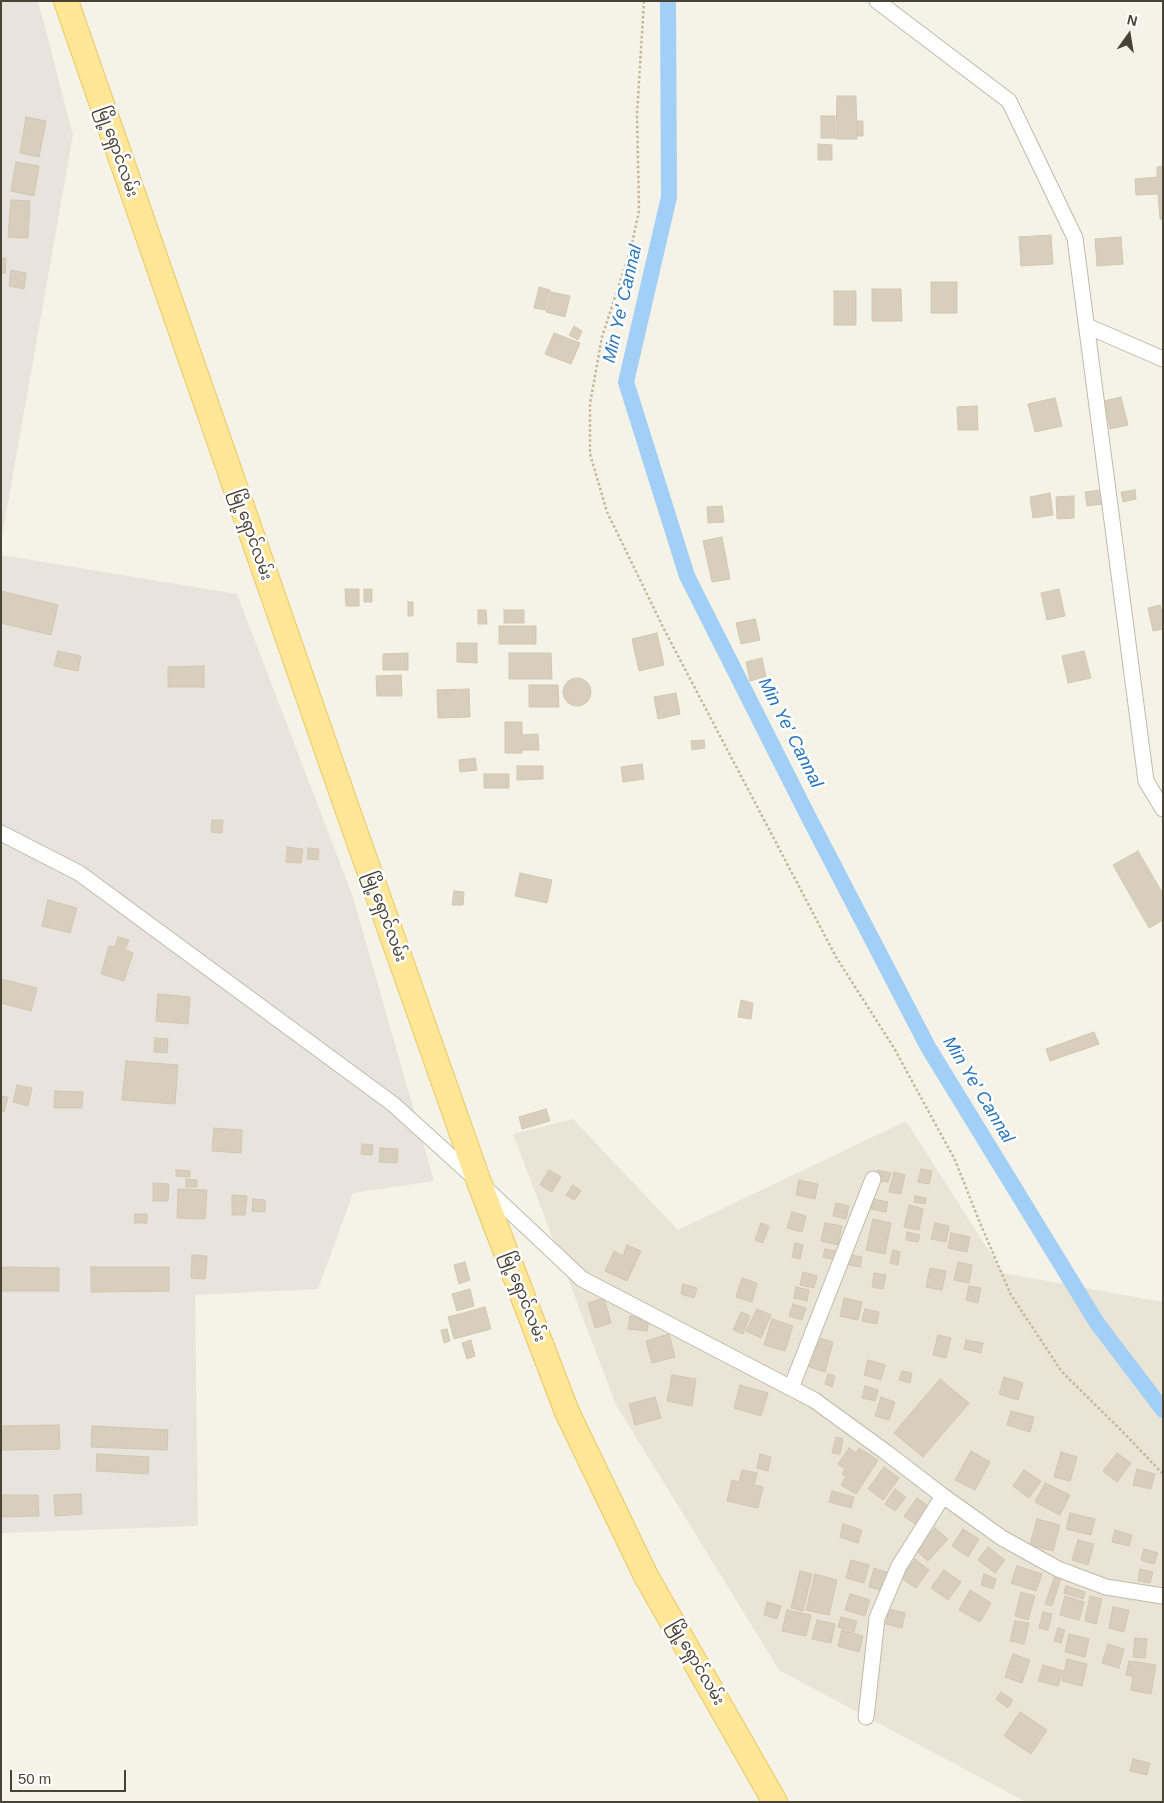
<!DOCTYPE html>
<meta charset="utf-8">
<style>
body{margin:0}
#map{position:relative;width:1164px;height:1803px;overflow:hidden;background:#f5f2e8;font-family:Helvetica,sans-serif}
canvas{display:block}
.frame{position:absolute;inset:0;border:2px solid #494336;pointer-events:none}
.north{position:absolute;left:1104px;top:10px;width:50px;height:50px;-webkit-text-stroke:4px #fff;paint-order:stroke;rotate:13deg;font-size:14px;font-weight:700;line-height:20px;text-align:center;color:#494336}
.north::after{content:'';display:block;margin:auto;width:18px;height:22px;background:#494336;clip-path:polygon(50% 0,100% 100%,50% 72%,0 100%)}
.scale{position:absolute;left:10px;top:1770px;width:116px;height:22px;box-sizing:border-box;border:2px solid #494336;border-top:0;padding-left:6px;font-size:15px;line-height:18px;white-space:nowrap;color:#494336;-webkit-text-stroke:4px #fff;paint-order:stroke}
</style>
<div id="map">
<canvas width="1164" height="1803"></canvas>
<div class="frame"></div>
<div class="north">N</div>
<div class="scale">50 m</div>
</div>
<script>
const context = document.querySelector('canvas').getContext('2d');
context.lineJoin = 'round';
function fillPath(path, color) { context.fillStyle = color; context.fill(path, 'evenodd'); }
const poly = rows => new Path2D(rows.map(r => 'M' + r).join(''));
function stroke(path, color, width, dash) { context.strokeStyle = color; context.lineWidth = width; context.lineCap = dash ? 'butt' : 'round'; context.setLineDash(dash || []); context.stroke(path); }
function drawText(font, color, halo, rows, align = 'center') {
  context.font = font + ' Helvetica,"Noto Sans Myanmar",sans-serif'; context.lineWidth = 5; context.setLineDash([]); context.textBaseline = 'middle'; context.strokeStyle = halo; context.fillStyle = color; for (const [text, x, y, turn = 0] of rows) {
    context.save(); context.translate(x, y); context.rotate((+turn || 0) * Math.PI / 180); context.textAlign = isNaN(turn) ? turn : align; if (halo) context.strokeText(text, 0, 0); context.fillText(text, 0, 0); context.restore();
  }
}
fillPath(poly([
 [573,1119,678,1230,906,1121,1003,1273,1163,1302,1163,1802,1026,1802,779,1670,616,1405,513,1134]
]), '#e9e4d6');
fillPath(poly([
 [1,1,38,1,73,135,1,542],
 [1,555,237,594,353,897,434,1181,353,1193,318,1289,195,1295,198,1526,1,1533]
]), '#e8e3dd');
stroke(poly([
 [668,1,669,197,626,382,687,576,807,814,928,1047,1097,1323,1163,1410]
]), '#a1cff5', 16);
const building = poly([
 [837,96,856,96,857,139,836,139,837,96],
 [821,116,835,116,835,138,821,138,821,116],
 [26,117,46,121,39,157,20,153,26,117],
 [857,121,863,121,863,136,857,136,857,121],
 [818,144,832,145,832,160,818,160,818,144],
 [16,162,39,166,34,196,11,191,16,162],
 [1163,166,1163,219,1160,219,1158,194,1136,195,1135,179,1157,177,1157,167,1163,166],
 [11,200,30,201,28,238,8,237,11,200],
 [1051,235,1053,264,1021,266,1019,237,1051,235],
 [1121,237,1123,264,1097,266,1095,239,1121,237],
 [1,258,6,258,5,273,1,273,1,258],
 [11,270,26,273,24,289,9,286,11,270],
 [931,282,957,282,957,313,931,313,931,282],
 [539,287,550,290,545,310,534,308,539,287],
 [872,289,901,289,902,321,872,321,872,289],
 [834,291,856,291,856,325,834,325,834,291],
 [551,292,570,296,565,317,546,312,551,292],
 [574,326,582,331,578,340,569,335,574,326],
 [554,333,580,343,571,364,545,354,554,333],
 [1121,397,1128,425,1110,429,1104,401,1121,397],
 [1055,398,1062,426,1035,432,1028,404,1055,398],
 [977,406,978,430,958,430,957,407,977,406],
 [1101,490,1103,504,1087,506,1085,492,1101,490],
 [1135,490,1136,499,1123,502,1121,492,1135,490],
 [1050,493,1053,515,1033,518,1030,497,1050,493],
 [1074,496,1074,518,1057,519,1056,497,1074,496],
 [722,506,724,522,708,523,707,507,722,506],
 [722,537,730,579,712,582,703,541,722,537],
 [345,589,359,589,359,606,346,606,345,589],
 [364,589,372,589,372,602,364,602,364,589],
 [1059,589,1065,616,1047,620,1041,593,1059,589],
 [1,591,58,605,51,635,1,623,1,591],
 [408,602,413,602,413,616,408,616,408,602],
 [1160,605,1163,616,1163,629,1153,631,1148,608,1160,605],
 [478,610,486,610,487,624,478,624,478,610],
 [504,610,524,610,524,623,504,623,504,610],
 [755,619,760,640,741,644,736,623,755,619],
 [499,626,536,626,536,644,499,644,499,626],
 [657,633,664,665,639,671,632,639,657,633],
 [457,643,477,643,477,663,457,662,457,643],
 [58,651,81,656,78,671,54,666,58,651],
 [1084,651,1091,678,1068,683,1062,656,1084,651],
 [408,653,408,670,383,670,383,654,408,653],
 [509,653,551,653,552,679,509,679,509,653],
 [762,658,766,677,750,681,746,662,762,658],
 [204,666,204,687,168,687,168,667,204,666],
 [401,675,402,696,377,696,376,676,401,675],
 '563 692a14 14 0 1 1 28 0a14 14 0 1 1-28 0Z',
 [529,685,558,685,559,707,529,707,529,685],
 [469,689,470,717,438,718,437,690,469,689],
 [676,693,680,714,658,719,654,697,676,693],
 [505,722,522,722,522,735,538,734,539,750,522,750,522,753,505,753,505,722],
 [704,740,705,748,692,750,691,741,704,740],
 [475,758,477,770,460,772,459,760,475,758],
 [642,764,644,779,623,782,621,767,642,764],
 [517,766,543,766,543,779,517,780,517,766],
 [484,774,509,774,509,788,484,788,484,774],
 [212,820,223,820,222,833,211,832,212,820],
 [287,847,303,849,301,863,286,862,287,847],
 [308,848,319,849,318,860,307,859,308,848],
 [1138,851,1163,894,1163,920,1149,928,1113,865,1138,851],
 [520,873,552,880,547,903,515,896,520,873],
 [454,891,464,892,463,905,452,905,454,891],
 [48,900,77,908,70,933,42,926,48,900],
 [118,937,129,940,125,950,133,953,124,981,101,974,109,946,115,947,118,937],
 [1,979,37,988,31,1011,1,1003,1,979],
 [158,994,190,997,188,1024,156,1021,158,994],
 [741,1000,753,1003,751,1019,738,1017,741,1000],
 [1094,1032,1099,1044,1050,1061,1046,1049,1094,1032],
 [155,1038,168,1039,167,1053,154,1052,155,1038],
 [126,1061,178,1065,175,1104,122,1100,126,1061],
 [17,1085,32,1088,28,1106,13,1102,17,1085],
 [55,1091,83,1092,82,1108,54,1108,55,1091],
 [1,1096,8,1097,4,1112,1,1111,1,1096],
 [546,1109,550,1121,522,1129,519,1117,546,1109],
 [214,1128,242,1130,241,1153,212,1151,214,1128],
 [362,1144,373,1145,372,1155,361,1154,362,1144],
 [380,1148,398,1149,397,1163,379,1162,380,1148],
 [921,1169,932,1171,929,1184,918,1182,921,1169],
 [176,1170,190,1171,190,1177,176,1176,176,1170],
 [549,1170,561,1177,552,1192,540,1185,549,1170],
 [878,1170,891,1173,888,1182,876,1180,878,1170],
 [894,1172,905,1175,901,1194,889,1192,894,1172],
 [186,1179,197,1180,197,1187,186,1187,186,1179],
 [799,1180,818,1184,815,1199,796,1195,799,1180],
 [153,1183,169,1184,168,1201,153,1201,153,1183],
 [573,1185,581,1191,574,1200,566,1195,573,1185],
 [178,1189,207,1190,205,1219,177,1218,178,1189],
 [232,1195,247,1196,245,1215,232,1215,232,1195],
 [915,1196,926,1198,925,1204,914,1202,915,1196],
 [253,1199,265,1200,265,1212,252,1211,253,1199],
 [873,1199,888,1202,886,1212,871,1209,873,1199],
 [836,1203,849,1206,846,1219,833,1216,836,1203],
 [909,1205,923,1209,919,1230,904,1227,909,1205],
 [792,1212,806,1216,802,1232,787,1228,792,1212],
 [135,1214,147,1214,147,1223,134,1223,135,1214],
 [873,1219,891,1223,885,1254,866,1250,873,1219],
 [761,1223,769,1226,763,1243,755,1240,761,1223],
 [825,1223,842,1226,838,1245,821,1241,825,1223],
 [935,1223,949,1226,946,1242,931,1239,935,1223],
 [907,1232,920,1235,918,1242,906,1240,907,1232],
 [951,1233,970,1237,967,1252,948,1248,951,1233],
 [795,1243,803,1245,800,1259,792,1257,795,1243],
 [627,1245,641,1251,627,1281,605,1271,614,1251,623,1256,627,1245],
 [825,1249,837,1251,835,1260,823,1257,825,1249],
 [893,1250,900,1252,898,1265,890,1263,893,1250],
 [847,1254,862,1257,860,1267,845,1264,847,1254],
 [192,1255,207,1256,205,1279,191,1278,192,1255],
 [465,1262,470,1280,459,1284,454,1265,465,1262],
 [958,1262,972,1265,969,1283,954,1280,958,1262],
 [1,1267,59,1268,59,1291,1,1291,1,1267],
 [91,1267,169,1267,169,1291,91,1292,91,1267],
 [930,1268,946,1271,942,1290,926,1287,930,1268],
 [803,1272,817,1276,814,1288,800,1285,803,1272],
 [874,1273,886,1275,883,1289,872,1287,874,1273],
 [742,1278,757,1283,752,1302,736,1297,742,1278],
 [683,1284,697,1288,694,1298,681,1294,683,1284],
 [969,1286,981,1288,978,1303,966,1300,969,1286],
 [796,1287,809,1290,807,1301,794,1298,796,1287],
 [470,1289,474,1306,457,1311,452,1294,470,1289],
 [604,1298,611,1323,595,1328,588,1303,604,1298],
 [844,1298,862,1302,858,1320,840,1316,844,1298],
 [793,1304,806,1308,802,1320,789,1316,793,1304],
 [485,1307,491,1329,454,1339,448,1317,485,1307],
 [757,1309,771,1315,761,1338,746,1331,757,1309],
 [865,1309,879,1312,877,1324,862,1321,865,1309],
 [741,1312,750,1316,743,1334,733,1330,741,1312],
 [630,1316,649,1319,647,1331,628,1329,630,1316],
 [772,1319,793,1326,785,1351,764,1345,772,1319],
 [447,1329,450,1341,444,1343,441,1330,447,1329],
 [669,1334,675,1357,652,1363,646,1341,669,1334],
 [938,1335,951,1338,946,1358,933,1355,938,1335],
 [816,1337,833,1342,825,1372,807,1366,816,1337],
 [471,1340,475,1356,467,1359,462,1343,471,1340],
 [966,1340,983,1343,981,1353,964,1349,966,1340],
 [868,1360,885,1365,881,1380,864,1375,868,1360],
 [902,1371,912,1373,910,1383,899,1380,902,1371],
 [828,1374,835,1376,832,1387,825,1384,828,1374],
 [672,1375,696,1379,692,1406,667,1401,672,1375],
 [1004,1377,1023,1383,1018,1400,999,1394,1004,1377],
 [940,1379,969,1403,923,1457,894,1433,940,1379],
 [740,1385,768,1393,761,1416,734,1408,740,1385],
 [865,1386,878,1390,875,1401,862,1398,865,1386],
 [655,1397,661,1418,635,1425,629,1404,655,1397],
 [881,1397,895,1402,889,1420,875,1416,881,1397],
 [1011,1411,1034,1417,1030,1432,1007,1425,1011,1411],
 [59,1425,60,1449,1,1450,1,1426,59,1425],
 [92,1426,168,1430,167,1450,91,1447,92,1426],
 [836,1437,843,1439,840,1454,832,1453,836,1437],
 [849,1448,856,1453,859,1448,878,1460,856,1494,841,1485,846,1476,842,1474,845,1469,838,1464,849,1448],
 [971,1451,990,1462,975,1490,955,1480,971,1451],
 [1061,1452,1077,1457,1070,1481,1054,1477,1061,1452],
 [1117,1453,1131,1463,1117,1482,1103,1471,1117,1453],
 [97,1454,149,1457,148,1474,96,1471,97,1454],
 [760,1454,771,1457,768,1471,757,1468,760,1454],
 [884,1467,899,1478,883,1500,868,1489,884,1467],
 [1137,1469,1155,1474,1151,1489,1133,1485,1137,1469],
 [742,1470,757,1473,754,1485,763,1487,758,1508,727,1501,732,1480,739,1482,742,1470],
 [1024,1470,1041,1481,1029,1498,1013,1486,1024,1470],
 [1045,1483,1070,1495,1060,1515,1035,1502,1045,1483],
 [895,1489,906,1497,895,1511,885,1504,895,1489],
 [832,1491,854,1497,851,1508,829,1502,832,1491],
 [81,1494,82,1514,55,1516,54,1495,81,1494],
 [1,1495,38,1495,39,1516,1,1517,1,1495],
 [917,1498,931,1508,918,1526,904,1516,917,1498],
 [1070,1513,1095,1519,1091,1535,1066,1529,1070,1513],
 [1037,1519,1060,1525,1053,1551,1030,1545,1037,1519],
 [843,1524,862,1530,858,1543,840,1537,843,1524],
 [935,1528,948,1539,928,1561,915,1550,935,1528],
 [963,1529,979,1539,968,1557,952,1546,963,1529],
 [1115,1530,1132,1535,1129,1546,1112,1542,1115,1530],
 [1078,1540,1094,1544,1088,1565,1072,1560,1078,1540],
 [988,1547,1005,1560,995,1573,978,1560,988,1547],
 [1144,1549,1158,1553,1154,1564,1141,1560,1144,1549],
 [915,1559,929,1570,916,1588,901,1578,915,1559],
 [851,1560,869,1565,864,1583,846,1578,851,1560],
 [1017,1566,1042,1574,1036,1591,1011,1583,1017,1566],
 [874,1568,889,1573,884,1591,869,1587,874,1568],
 [1140,1569,1153,1572,1150,1583,1138,1581,1140,1569],
 [944,1570,961,1582,948,1600,931,1588,944,1570],
 [800,1571,812,1574,803,1611,791,1608,800,1571],
 [815,1574,837,1580,829,1615,806,1610,815,1574],
 [984,1574,996,1579,993,1589,981,1585,984,1574],
 [1055,1575,1061,1578,1052,1606,1045,1604,1055,1575],
 [1066,1586,1085,1592,1083,1599,1064,1593,1066,1586],
 [970,1590,991,1603,980,1622,959,1610,970,1590],
 [1021,1592,1035,1596,1028,1620,1015,1616,1021,1592],
 [850,1594,870,1600,865,1616,845,1610,850,1594],
 [1065,1596,1084,1602,1079,1620,1060,1615,1065,1596],
 [1090,1596,1102,1599,1096,1624,1085,1621,1090,1596],
 [767,1602,781,1606,777,1619,764,1615,767,1602],
 [1113,1607,1129,1610,1124,1632,1109,1628,1113,1607],
 [889,1609,905,1613,902,1628,886,1624,889,1609],
 [787,1610,811,1615,806,1636,782,1631,787,1610],
 [1043,1612,1052,1614,1048,1630,1039,1628,1043,1612],
 [841,1617,857,1621,854,1632,838,1627,841,1617],
 [817,1620,835,1624,831,1643,812,1639,817,1620],
 [1015,1621,1029,1623,1024,1644,1010,1641,1015,1621],
 [1058,1628,1065,1630,1061,1643,1054,1641,1058,1628],
 [842,1630,863,1636,859,1652,838,1646,842,1630],
 [1069,1634,1089,1639,1085,1657,1065,1652,1069,1634],
 [1135,1638,1147,1639,1145,1658,1133,1657,1135,1638],
 [1108,1644,1124,1649,1119,1668,1102,1663,1108,1644],
 [1013,1654,1030,1660,1022,1683,1005,1677,1013,1654],
 [1067,1659,1087,1664,1082,1686,1062,1681,1067,1659],
 [1129,1661,1156,1665,1151,1694,1131,1690,1133,1676,1126,1675,1129,1661],
 [1043,1665,1063,1671,1058,1686,1038,1681,1043,1665],
 [1001,1692,1013,1700,1008,1708,996,1699,1001,1692],
 [1020,1712,1047,1730,1031,1754,1004,1736,1020,1712],
 [1133,1759,1150,1763,1147,1775,1130,1771,1133,1759]
]);
fillPath(building, '#d8cebd');
stroke(building, '#d3c7b0', 1);
const minor = poly([
 [877,1,1009,101,1075,238,1146,781,1163,809],
 [1087,326,1163,359],
 [1,833,79,873,393,1104,479,1182,582,1279,814,1400,887,1453,943,1496,1002,1538,1058,1569,1106,1587,1163,1596],
 [791,1388,873,1179],
 [866,1717,877,1618,899,1566,943,1496]
]);
const primary = poly([
 [66,1,349,814,479,1182,567,1412,646,1576,775,1802]
]);
stroke(minor, '#c1baaa', 17);
stroke(primary, '#ebc960', 26);
stroke(poly([
 [644,1,637,114,639,211,631,248,602,337,590,404,590,454,607,512,665,631,836,957,894,1048,955,1160,980,1223,1011,1295,1062,1372,1122,1431,1163,1474]
]), '#c4b79a', 2.5, [2.5, 2.5]);
stroke(minor, '#fff', 15);
stroke(primary, '#ffe797', 24);
drawText('16px', '#494336', '#fff', [
 ["မြို့ရှောင်လမ်း",117,152,71],
 ["မြို့ရှောင်လမ်း",251,535,71],
 ["မြို့ရှောင်လမ်း",385,917,70],
 ["မြို့ရှောင်လမ်း",523,1297,69],
 ["မြို့ရှောင်လမ်း",696,1663,60]
]);
drawText('italic 18px', '#2876bd', '#fff', [
 ["Min Ye' Cannal",623,304,-77],
 ["Min Ye' Cannal",790,733,63],
 ["Min Ye' Cannal",978,1090,59]
]);
</script>
